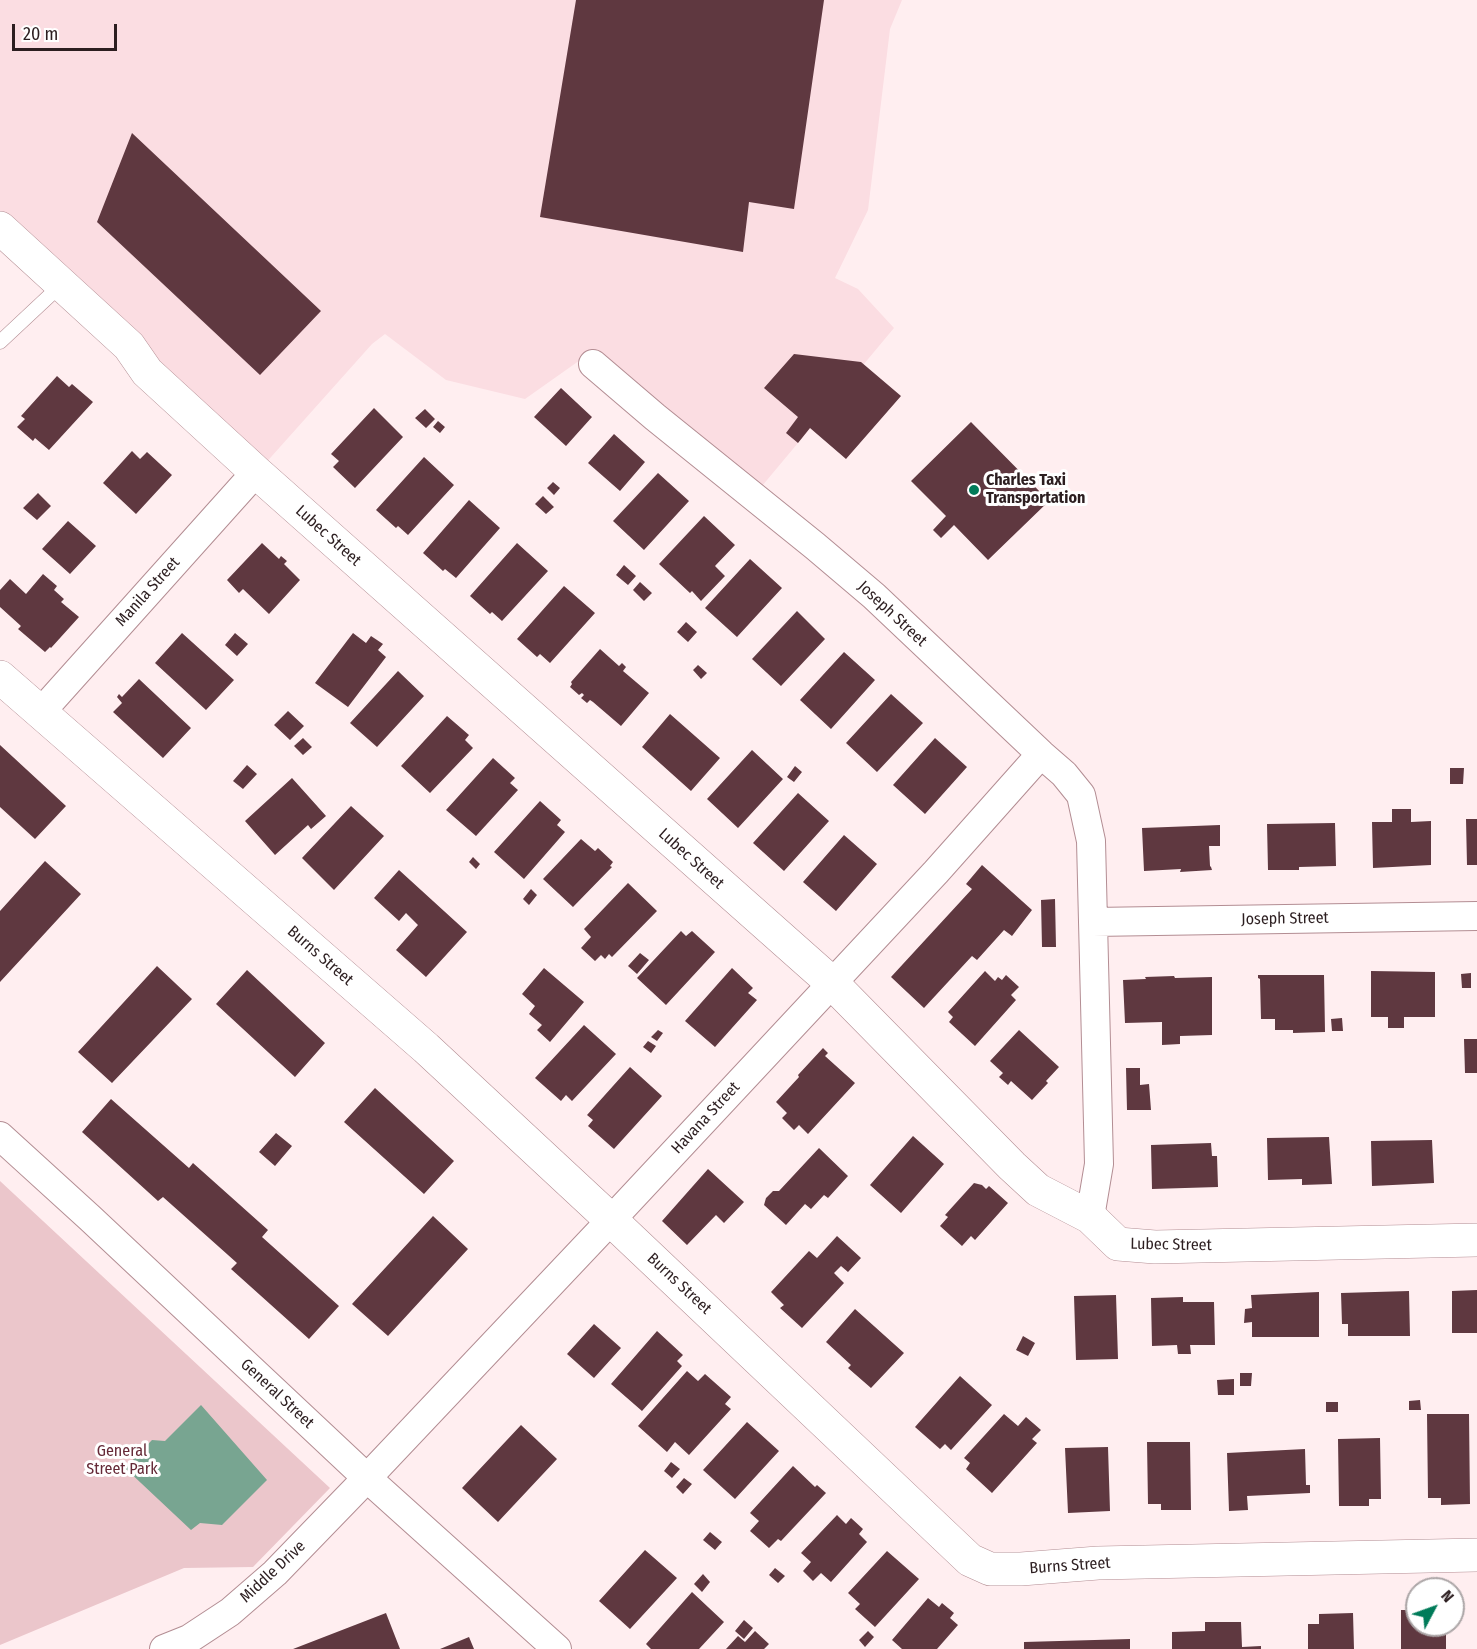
<!DOCTYPE html>
<style>
body{margin:0}
#map{position:relative;width:1477px;height:1649px;overflow:hidden;background:#ffeef0;font-family:"Fira Sans Condensed",sans-serif}
canvas{display:block}
.north{position:absolute;left:1405px;top:1577px;width:60px;height:60px;box-sizing:border-box;background:#fff;border:2px solid #aba5a6;border-radius:50%;rotate:49deg;font-size:16px;font-weight:700;line-height:24px;text-align:center;color:#2c1e20}
.north::after{content:'';display:block;margin:auto;width:21px;height:27px;background:#007b59;clip-path:polygon(50% 0,100% 100%,50% 72%,0 100%)}
.scale{position:absolute;left:12px;top:24px;width:105px;height:27px;box-sizing:border-box;border:3px solid #2c1e20;border-top:0;padding-left:8px;font-size:18px;line-height:21px;white-space:nowrap;color:#2c1e20;-webkit-text-stroke:4px #fff;paint-order:stroke}
</style>
<div id="map">
<canvas width="1477" height="1649"></canvas>
<div class="north">N</div>
<div class="scale">20 m</div>
</div>
<script>
const context = document.querySelector('canvas').getContext('2d');
context.lineJoin = 'round';
function fillPath(path, color) { context.fillStyle = color; context.fill(path, 'evenodd'); }
const poly = rows => new Path2D(rows.map(r => 'M' + r).join(''));
function stroke(path, color, width, dash) { context.strokeStyle = color; context.lineWidth = width; context.lineCap = dash ? 'butt' : 'round'; context.setLineDash(dash || []); context.stroke(path); }
function drawText(font, color, halo, rows, align = 'center') {
  context.font = font + ' "Fira Sans Condensed",sans-serif'; context.lineWidth = 6; context.setLineDash([]); context.textBaseline = 'middle'; context.strokeStyle = halo; context.fillStyle = color; for (const [text, x, y, turn = 0] of rows) {
    context.save(); context.translate(x, y); context.rotate((+turn || 0) * Math.PI / 180); context.textAlign = isNaN(turn) ? turn : align; if (halo) context.strokeText(text, 0, 0); context.fillText(text, 0, 0); context.restore();
  }
}
fillPath(poly([
 [0,0,902,0,890,29,868,210,835,278,858,289,894,328,757,492,583,358,525,399,446,380,385,334,372,344,263,466,0,231]
]), '#fbdde2');
fillPath(poly([
 [0,1181,330,1488,253,1567,184,1568,0,1645]
]), '#ebc6cb');
fillPath(poly([
 [201,1405,267,1480,222,1525,200,1523,191,1530,125,1468,152,1440,165,1441]
]), '#78a591');
fillPath(poly([
 [576,0,824,0,794,209,749,202,743,252,540,217],
 [132,133,321,311,260,375,97,222],
 [794,354,861,362,901,396,846,459,810,428,798,443,786,433,798,417,764,388],
 [57,376,69,387,72,384,93,402,49,450,35,438,33,441,17,427,25,419,21,416],
 [561,388,592,417,566,446,534,417],
 [374,408,403,437,355,488,333,467,339,461,331,454],
 [425,409,435,419,426,428,415,418],
 [438,421,445,427,440,433,433,427],
 [971,422,1049,501,988,560,954,525,941,538,933,530,946,516,911,481],
 [614,434,645,462,620,491,588,463],
 [132,451,140,459,147,452,172,475,136,514,103,483],
 [424,457,454,485,408,535,398,526,396,528,376,510],
 [658,473,689,501,644,550,613,521],
 [553,482,560,488,554,495,547,488],
 [38,493,51,506,37,520,23,508],
 [543,496,554,507,546,514,535,504],
 [469,500,500,528,456,578,445,569,443,571,423,553],
 [704,516,735,545,715,566,725,576,701,601,692,591,690,593,659,564],
 [68,521,96,546,70,574,42,549],
 [262,543,279,559,281,556,287,561,284,564,300,580,269,614,243,589,239,593,227,580],
 [517,543,548,571,502,621,492,612,490,614,470,596],
 [750,559,782,588,737,637,705,608],
 [624,565,636,576,628,585,616,575],
 [43,574,57,586,54,590,64,599,61,602,79,617,51,648,50,647,45,652,18,629,21,626,0,607,0,590,10,579,26,594],
 [640,582,652,593,644,601,633,590],
 [564,586,595,613,550,663,540,654,537,657,517,639],
 [797,611,825,639,781,686,752,659],
 [686,622,697,632,688,642,677,632],
 [182,633,234,680,206,710,155,663],
 [235,633,248,644,237,656,225,645],
 [353,633,366,643,371,636,383,644,378,650,386,657,348,707,315,683],
 [600,649,619,666,622,663,626,667,623,671,649,693,621,726,593,702,590,700,587,703,581,698,584,695,582,693,579,695,570,687,572,684,571,682],
 [844,652,875,680,831,729,800,700],
 [698,665,707,673,701,679,693,670],
 [398,671,424,696,377,747,350,723],
 [139,679,191,728,163,758,113,712,122,703,117,697,119,694,122,697],
 [891,694,923,723,877,772,846,743],
 [288,711,304,726,290,740,274,725],
 [670,714,720,758,691,791,642,747],
 [447,716,469,735,465,740,473,748,430,793,401,766],
 [303,738,312,747,303,755,294,746],
 [935,738,967,767,925,814,893,785],
 [0,745,66,806,35,839,0,807],
 [752,750,783,779,738,828,707,799],
 [493,758,515,778,510,783,518,790,476,836,446,810],
 [247,765,257,774,243,789,233,781],
 [795,766,802,772,794,782,787,777],
 [1450,768,1464,768,1463,784,1450,784],
 [292,778,326,816,311,829,308,825,275,855,245,821],
 [798,793,829,821,784,871,753,843],
 [540,801,561,820,557,825,565,832,524,879,494,852],
 [351,806,384,836,334,890,302,858],
 [1392,809,1411,809,1411,822,1431,821,1431,865,1373,868,1372,822,1392,822],
 [1466,819,1477,819,1477,865,1467,865],
 [1335,823,1336,866,1299,867,1299,870,1268,870,1267,824],
 [1220,825,1220,846,1209,846,1210,866,1211,867,1212,870,1180,872,1181,869,1144,871,1142,828],
 [844,835,877,864,836,911,803,882],
 [581,839,595,851,598,848,613,862,610,866,612,867,573,907,543,879],
 [473,857,480,864,476,869,469,862],
 [45,861,81,894,0,982,0,911],
 [982,865,1032,910,1012,936,1004,930,977,960,972,956,924,1008,891,977,972,889,966,884],
 [399,870,467,932,426,977,396,950,418,925,406,913,399,921,374,898],
 [628,883,657,911,612,957,609,954,605,959,601,955,595,961,581,948,591,937,584,929],
 [531,889,537,895,529,905,523,899],
 [1055,899,1056,947,1042,947,1041,900],
 [681,931,686,936,692,931,715,952,666,1005,637,978],
 [640,953,649,960,637,974,628,966],
 [157,966,192,999,112,1083,78,1052],
 [544,968,584,1002,550,1042,537,1030,542,1025,529,1014,535,1006,522,994],
 [732,968,753,988,748,993,757,1000,715,1047,685,1021],
 [247,970,325,1043,295,1077,216,1004],
 [985,971,995,981,998,977,1002,980,1006,975,1019,987,1011,995,1016,1000,975,1046,949,1022,953,1017,948,1012],
 [1371,971,1435,972,1435,1017,1404,1017,1404,1028,1388,1028,1388,1017,1371,1017],
 [1471,973,1471,988,1462,988,1461,974],
 [1258,975,1324,975,1325,1032,1293,1033,1293,1030,1275,1030,1275,1019,1261,1019,1260,979,1258,978],
 [1174,976,1175,978,1212,977,1212,1035,1180,1036,1180,1044,1162,1045,1162,1022,1125,1023,1123,980,1146,979,1145,977],
 [1342,1018,1343,1031,1332,1031,1331,1019],
 [584,1025,616,1054,572,1101,566,1095,561,1101,535,1078],
 [658,1030,663,1033,657,1041,651,1037],
 [1019,1030,1059,1067,1046,1081,1048,1083,1032,1100,1011,1081,1008,1085,999,1077,1003,1073,990,1061],
 [1464,1039,1477,1039,1477,1073,1465,1073],
 [648,1041,656,1046,651,1053,643,1047],
 [823,1048,828,1053,825,1056,855,1083,808,1134,799,1125,794,1130,782,1118,787,1113,776,1102,799,1077,798,1075],
 [630,1067,662,1096,614,1149,588,1126,593,1120,587,1115],
 [1126,1068,1140,1068,1140,1085,1149,1084,1151,1110,1127,1110],
 [375,1088,454,1161,424,1194,344,1122],
 [111,1099,189,1168,193,1163,268,1230,262,1237,339,1306,309,1339,231,1269,237,1263,163,1197,158,1201,82,1132],
 [276,1133,292,1146,275,1166,259,1152],
 [913,1136,944,1164,901,1213,870,1185],
 [1329,1137,1332,1184,1302,1185,1302,1179,1268,1180,1267,1138],
 [1432,1140,1434,1183,1372,1186,1371,1141],
 [1211,1143,1212,1156,1217,1156,1218,1187,1152,1189,1151,1145],
 [819,1148,848,1176,828,1198,824,1195,811,1209,805,1204,786,1225,764,1205,766,1198,773,1191,779,1191],
 [708,1169,744,1202,724,1223,716,1215,687,1245,662,1221],
 [974,1183,982,1185,986,1189,989,1186,1008,1203,975,1240,971,1236,962,1246,940,1226,948,1217,945,1215],
 [433,1216,468,1249,388,1336,352,1304],
 [837,1236,861,1258,848,1272,841,1266,834,1273,844,1283,802,1328,780,1308,784,1305,771,1292,809,1251,817,1258],
 [1477,1290,1477,1333,1452,1333,1452,1291],
 [1409,1291,1410,1336,1348,1336,1348,1324,1342,1324,1341,1293],
 [1319,1292,1319,1337,1252,1337,1252,1322,1244,1323,1245,1309,1252,1308,1251,1295],
 [1116,1295,1118,1359,1076,1360,1074,1296],
 [1183,1297,1183,1302,1214,1302,1215,1345,1190,1345,1191,1354,1178,1354,1177,1345,1152,1346,1151,1298],
 [855,1309,904,1353,871,1388,848,1368,851,1365,826,1342],
 [594,1324,621,1348,594,1378,567,1354],
 [657,1331,683,1355,677,1361,682,1366,642,1411,611,1384],
 [1023,1336,1035,1343,1028,1356,1016,1350],
 [687,1371,698,1381,705,1374,731,1397,725,1404,731,1409,689,1455,675,1442,667,1452,638,1426],
 [1240,1373,1252,1373,1251,1386,1240,1386],
 [960,1376,992,1405,951,1450,945,1444,940,1449,915,1427],
 [1234,1379,1234,1395,1218,1395,1217,1380],
 [1420,1400,1421,1410,1409,1410,1409,1401],
 [1326,1402,1338,1402,1338,1412,1326,1412],
 [1004,1414,1018,1426,1026,1417,1041,1430,1032,1439,1037,1443,992,1493,966,1469,970,1463,964,1458],
 [1427,1414,1469,1414,1470,1504,1441,1505,1441,1498,1428,1498],
 [747,1422,779,1451,735,1499,703,1470],
 [521,1425,557,1459,498,1522,462,1488],
 [1380,1438,1381,1499,1369,1499,1369,1506,1339,1506,1338,1439],
 [1147,1442,1190,1442,1191,1510,1161,1510,1161,1504,1148,1504],
 [1108,1447,1110,1511,1068,1513,1065,1448],
 [1305,1449,1306,1485,1310,1485,1310,1493,1247,1496,1248,1510,1229,1511,1227,1453],
 [671,1462,680,1469,672,1478,664,1471],
 [793,1466,815,1487,817,1485,826,1493,781,1541,778,1539,769,1548,750,1531,759,1521,750,1513],
 [684,1478,692,1484,683,1494,676,1487],
 [837,1515,846,1524,851,1518,863,1529,859,1534,867,1542,831,1582,821,1573,813,1581,803,1571,811,1562,801,1553],
 [710,1532,722,1542,715,1550,703,1540],
 [645,1550,677,1578,630,1629,599,1601],
 [887,1551,919,1579,875,1627,855,1609,860,1604,848,1593],
 [775,1568,785,1576,778,1583,769,1575],
 [703,1574,710,1582,702,1592,694,1584],
 [692,1592,724,1622,699,1649,651,1649,646,1644],
 [928,1598,939,1607,942,1603,954,1613,950,1618,958,1625,937,1649,902,1649,892,1640],
 [1401,1610,1417,1610,1417,1625,1446,1625,1446,1649,1401,1649],
 [386,1613,400,1649,293,1649],
 [1353,1613,1354,1649,1308,1649,1308,1624,1319,1624,1319,1614],
 [744,1620,753,1628,744,1639,735,1631],
 [1205,1622,1241,1622,1242,1647,1261,1646,1261,1649,1172,1649,1172,1632,1205,1631],
 [755,1631,769,1644,764,1649,726,1649,738,1636,745,1642],
 [868,1631,874,1637,865,1647,859,1640],
 [469,1637,474,1649,440,1649],
 [1130,1639,1130,1649,1024,1649,1024,1642]
]), '#5f3840');
const service = poly([
 [0,342,62,284]
]);
const minor = poly([
 [593,364,655,417,815,546,874,596,1041,754,1064,774,1081,795,1091,841,1099,1164,1090,1217],
 [40,713,256,472],
 [1093,922,1477,916],
 [0,1136,90,1218,367,1478,557,1649],
 [164,1649,189,1639,230,1612,275,1573,367,1478,611,1220,936,872,1041,754]
]);
const tertiary = poly([
 [0,228,129,346,147,372,256,472,832,983,1012,1166,1038,1190,1090,1217,1118,1244,1155,1247,1477,1240],
 [0,677,426,1048,611,1220,970,1560,990,1569,1021,1569,1098,1563,1477,1555]
]);
stroke(service, '#b38d93', 15);
stroke(minor, '#b38d93', 30);
stroke(tertiary, '#b38d93', 34);
stroke(service, '#fff', 14);
stroke(minor, '#fff', 28);
stroke(tertiary, '#fff', 33);
for (const [x, y, r, color] of [
 [974,490,6,"#007b59"]
]) { const dot = new Path2D(); dot.arc(x, y, r, 0, 2 * Math.PI); context.fillStyle = color; context.fill(dot); stroke(dot, '#fff', 2); }
drawText('bold 16px', '#2c1e20', '#fff', [
 ["Charles Taxi",986,481],
 ["Transportation",986,499]
], 'left');
drawText('16px', '#2c1e20', '#fff', [
 ["Lubec Street",328,536,42],
 ["Manila Street",148,592,-48],
 ["Joseph Street",892,614,43],
 ["Lubec Street",691,859,42],
 ["Joseph Street",1285,919,-1],
 ["Burns Street",320,956,41],
 ["Havana Street",706,1118,-47],
 ["Lubec Street",1171,1245,1],
 ["Burns Street",679,1284,43],
 ["General Street",277,1394,43],
 ["Burns Street",1070,1566,-4],
 ["Middle Drive",273,1572,-43]
]);
drawText('16px', '#652937', '#fff', [
 ["General",122,1452],
 ["Street Park",122,1470]
]);
</script>
